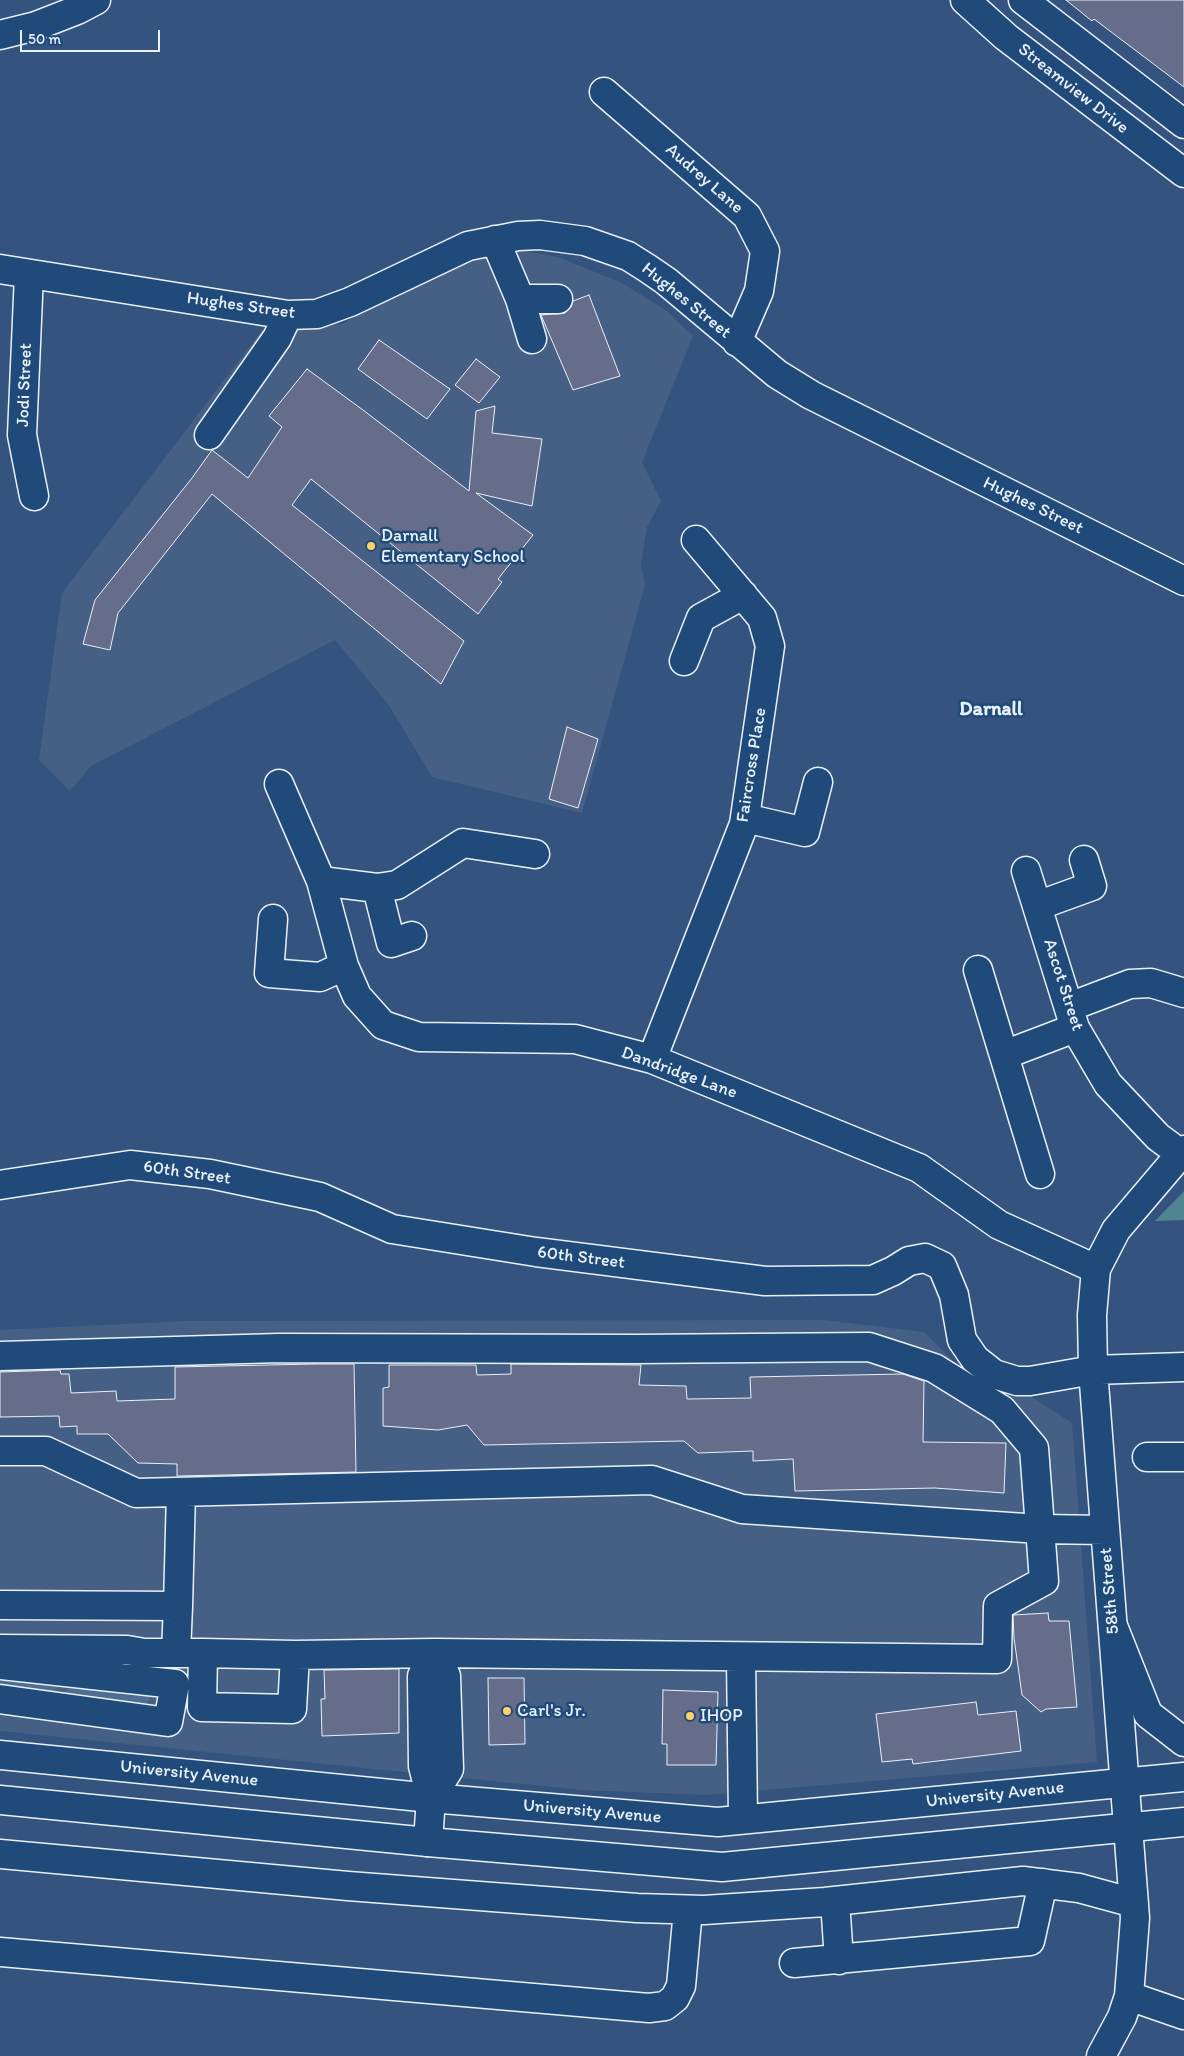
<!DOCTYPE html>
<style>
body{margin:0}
#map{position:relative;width:1184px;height:2056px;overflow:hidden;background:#34547f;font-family:Itim,sans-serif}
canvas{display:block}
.scale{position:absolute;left:20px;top:30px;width:140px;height:22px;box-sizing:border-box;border:2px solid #e8f1f8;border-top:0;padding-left:6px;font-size:15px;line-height:18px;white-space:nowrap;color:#e8f1f8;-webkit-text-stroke:4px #1f4a7a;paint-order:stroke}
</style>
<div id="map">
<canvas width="1184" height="2056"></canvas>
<div class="scale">50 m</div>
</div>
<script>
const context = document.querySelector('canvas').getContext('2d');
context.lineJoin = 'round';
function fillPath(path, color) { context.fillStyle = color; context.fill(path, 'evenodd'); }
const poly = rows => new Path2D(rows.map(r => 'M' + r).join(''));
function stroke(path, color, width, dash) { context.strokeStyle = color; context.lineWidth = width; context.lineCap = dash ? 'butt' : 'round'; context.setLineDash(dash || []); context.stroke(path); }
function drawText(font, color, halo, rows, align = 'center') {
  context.font = font + ' Itim,sans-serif'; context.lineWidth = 5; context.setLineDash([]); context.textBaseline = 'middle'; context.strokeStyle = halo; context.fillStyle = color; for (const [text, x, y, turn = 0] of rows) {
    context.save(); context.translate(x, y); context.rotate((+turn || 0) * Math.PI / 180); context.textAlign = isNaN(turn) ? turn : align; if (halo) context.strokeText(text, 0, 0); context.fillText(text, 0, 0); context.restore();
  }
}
fillPath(poly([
 [476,251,524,251,558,257,622,283,667,311,693,336,642,462,661,501,647,527,641,565,645,585,582,813,432,777,388,704,335,640,91,766,70,791,39,760,62,593,262,330,342,324],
 [824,1320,924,1332,967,1375,1027,1394,1072,1423,1097,1762,707,1795,581,1790,0,1731,0,1330,186,1321]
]), '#465f85');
fillPath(poly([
 [1184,1191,1184,1220,1155,1221]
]), '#508491');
const building = poly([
 [1066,0,1184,0,1184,87,1094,19,1092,21,1066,0],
 [589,295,620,376,573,390,541,315,565,313,571,307,573,301,589,295],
 [379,340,450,389,427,419,358,369,379,340],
 [476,359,500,377,479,403,455,385,476,359],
 [307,369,363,410,469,491,476,411,495,406,492,433,542,439,532,506,476,493,533,535,498,579,502,582,478,614,311,479,292,505,464,641,441,684,212,494,118,613,110,650,83,644,95,600,192,478,212,450,248,478,282,427,269,416,307,369],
 [567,727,598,739,578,808,549,799,567,727],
 [315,1364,354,1364,356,1472,177,1476,177,1464,138,1463,108,1434,77,1434,77,1426,60,1427,59,1416,0,1417,0,1372,60,1370,61,1374,69,1374,71,1393,116,1391,117,1401,175,1399,175,1367,315,1364],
 [511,1364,641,1365,639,1385,686,1386,687,1399,751,1398,750,1377,903,1374,924,1381,923,1442,1006,1443,1004,1493,935,1488,795,1491,793,1459,753,1461,753,1451,698,1453,684,1441,484,1445,467,1425,438,1430,383,1426,383,1388,389,1387,389,1365,476,1365,477,1375,511,1374,511,1364],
 [1048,1613,1049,1621,1069,1621,1077,1707,1046,1709,1041,1712,1022,1695,1014,1638,1013,1615,1048,1613],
 [399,1669,399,1733,322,1736,321,1699,325,1699,324,1670,399,1669],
 [488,1678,524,1678,525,1744,489,1745,488,1678],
 [663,1690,718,1692,716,1765,667,1765,667,1744,662,1744,663,1690],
 [976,1702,978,1715,1016,1711,1021,1751,913,1764,912,1759,882,1762,876,1714,976,1702]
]);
fillPath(building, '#656d8b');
stroke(building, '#e8f1f8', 1);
stroke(poly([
 [9,1695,22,1676],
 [33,1698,47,1678],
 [76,1702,87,1683],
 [102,1705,115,1685],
 [126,1709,140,1688]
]), '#4f6c91', 28, [28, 14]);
const minor = poly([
 [0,35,36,26,77,10,96,0],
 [604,92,747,216,765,251,759,291,737,342],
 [495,240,520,299,532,339],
 [0,269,288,315,317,314,350,302,468,246,518,236,540,235,585,241,628,256,647,268,666,281,777,374,811,395,1184,581],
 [29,274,22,435,34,496],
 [520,299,558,299],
 [209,435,277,338,288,315],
 [684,661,701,618,743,595],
 [279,784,321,881,344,966,357,996,383,1025,419,1037,575,1039,652,1059,919,1168,999,1225,1096,1269],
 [745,818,805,832,818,782],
 [1026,871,1075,1028,1108,1084,1158,1137,1181,1154],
 [321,881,377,888,391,943,412,936],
 [377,888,397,885,463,843,535,854],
 [1037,906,1092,886,1084,860],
 [273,919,269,973,320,977,344,966],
 [978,970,1040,1174],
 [1069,1007,1130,984,1151,983,1184,993],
 [1004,1055,1075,1028],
 [652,1059,744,824,770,646,762,618,696,540],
 [0,1185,130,1165,210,1174,320,1197,392,1229,536,1252,765,1281,873,1280,893,1271,909,1261,925,1258,942,1266,954,1295,962,1340,975,1359,994,1374,1017,1381,1030,1381,1093,1370,1184,1367],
 [0,1356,279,1348,636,1349,869,1347,934,1368,1002,1410,1034,1448,1044,1581,998,1606,997,1659,435,1653,295,1655,203,1653,202,1707,292,1709,295,1655],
 [0,1451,46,1451,136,1493,652,1480,742,1509,1040,1529,1105,1530],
 [1147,1457,1184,1457],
 [0,1605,178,1606,181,1492],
 [0,1649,127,1650,144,1653,203,1653],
 [176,1653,178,1606],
 [741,1657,743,1819],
 [0,1665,175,1684,168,1722,0,1699],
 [431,1798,449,1769,446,1676,435,1653],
 [428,1842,431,1798,423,1766,422,1676,435,1653],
 [0,1854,348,1886,637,1908,704,1910,825,1902,1023,1881,1079,1888,1134,1903],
 [835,1901,839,1960],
 [0,1952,649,2008,665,2006,675,1998,681,1986,688,1910],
 [794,1963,1030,1941,1043,1883],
 [1129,1996,1184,2015],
 [1101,2056,1122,2017,1129,1996,1135,1918,1093,1370,1092,1315,1096,1269,1116,1230,1184,1150]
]);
const major = poly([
 [965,0,1006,37,1184,173],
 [1023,0,1184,124],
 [1113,1626,1148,1714,1184,1742],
 [0,1755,431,1798,718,1822,1184,1777],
 [0,1800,428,1842,722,1867,1184,1822]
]);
stroke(minor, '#e8f1f8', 31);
stroke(major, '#e8f1f8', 31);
stroke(minor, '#1f4a7a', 28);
stroke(major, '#1f4a7a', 28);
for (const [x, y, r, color] of [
 [371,546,5,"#ffd166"],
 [507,1711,5,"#ffd166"],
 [690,1716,5,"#ffd166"]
]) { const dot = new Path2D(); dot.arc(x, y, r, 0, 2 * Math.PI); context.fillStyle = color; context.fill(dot); stroke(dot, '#1f4a7a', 2); }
drawText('18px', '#e8f1f8', '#1f4a7a', [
 ["Streamview Drive",1073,89,38],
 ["Audrey Lane",704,179,41],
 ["Hughes Street",686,301,39],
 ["Hughes Street",241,306,8],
 ["Jodi Street",25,385,-88],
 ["Hughes Street",1033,506,26],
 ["Faircross Place",752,765,-81],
 ["Ascot Street",1063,985,72],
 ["Dandridge Lane",679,1073,20],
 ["60th Street",187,1173,8],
 ["60th Street",581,1258,7],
 ["58th Street",1110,1591,-95],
 ["University Avenue",189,1774,6],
 ["University Avenue",995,1795,-6],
 ["University Avenue",592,1812,5]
]);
drawText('18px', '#e8f1f8', '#1f4a7a', [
 ["Darnall",381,536],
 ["Elementary School",381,557],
 ["Carl's Jr.",517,1711],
 ["IHOP",700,1716]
], 'left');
drawText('bold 20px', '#e8f1f8', '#1f4a7a', [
 ["Darnall",991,710]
]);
</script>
